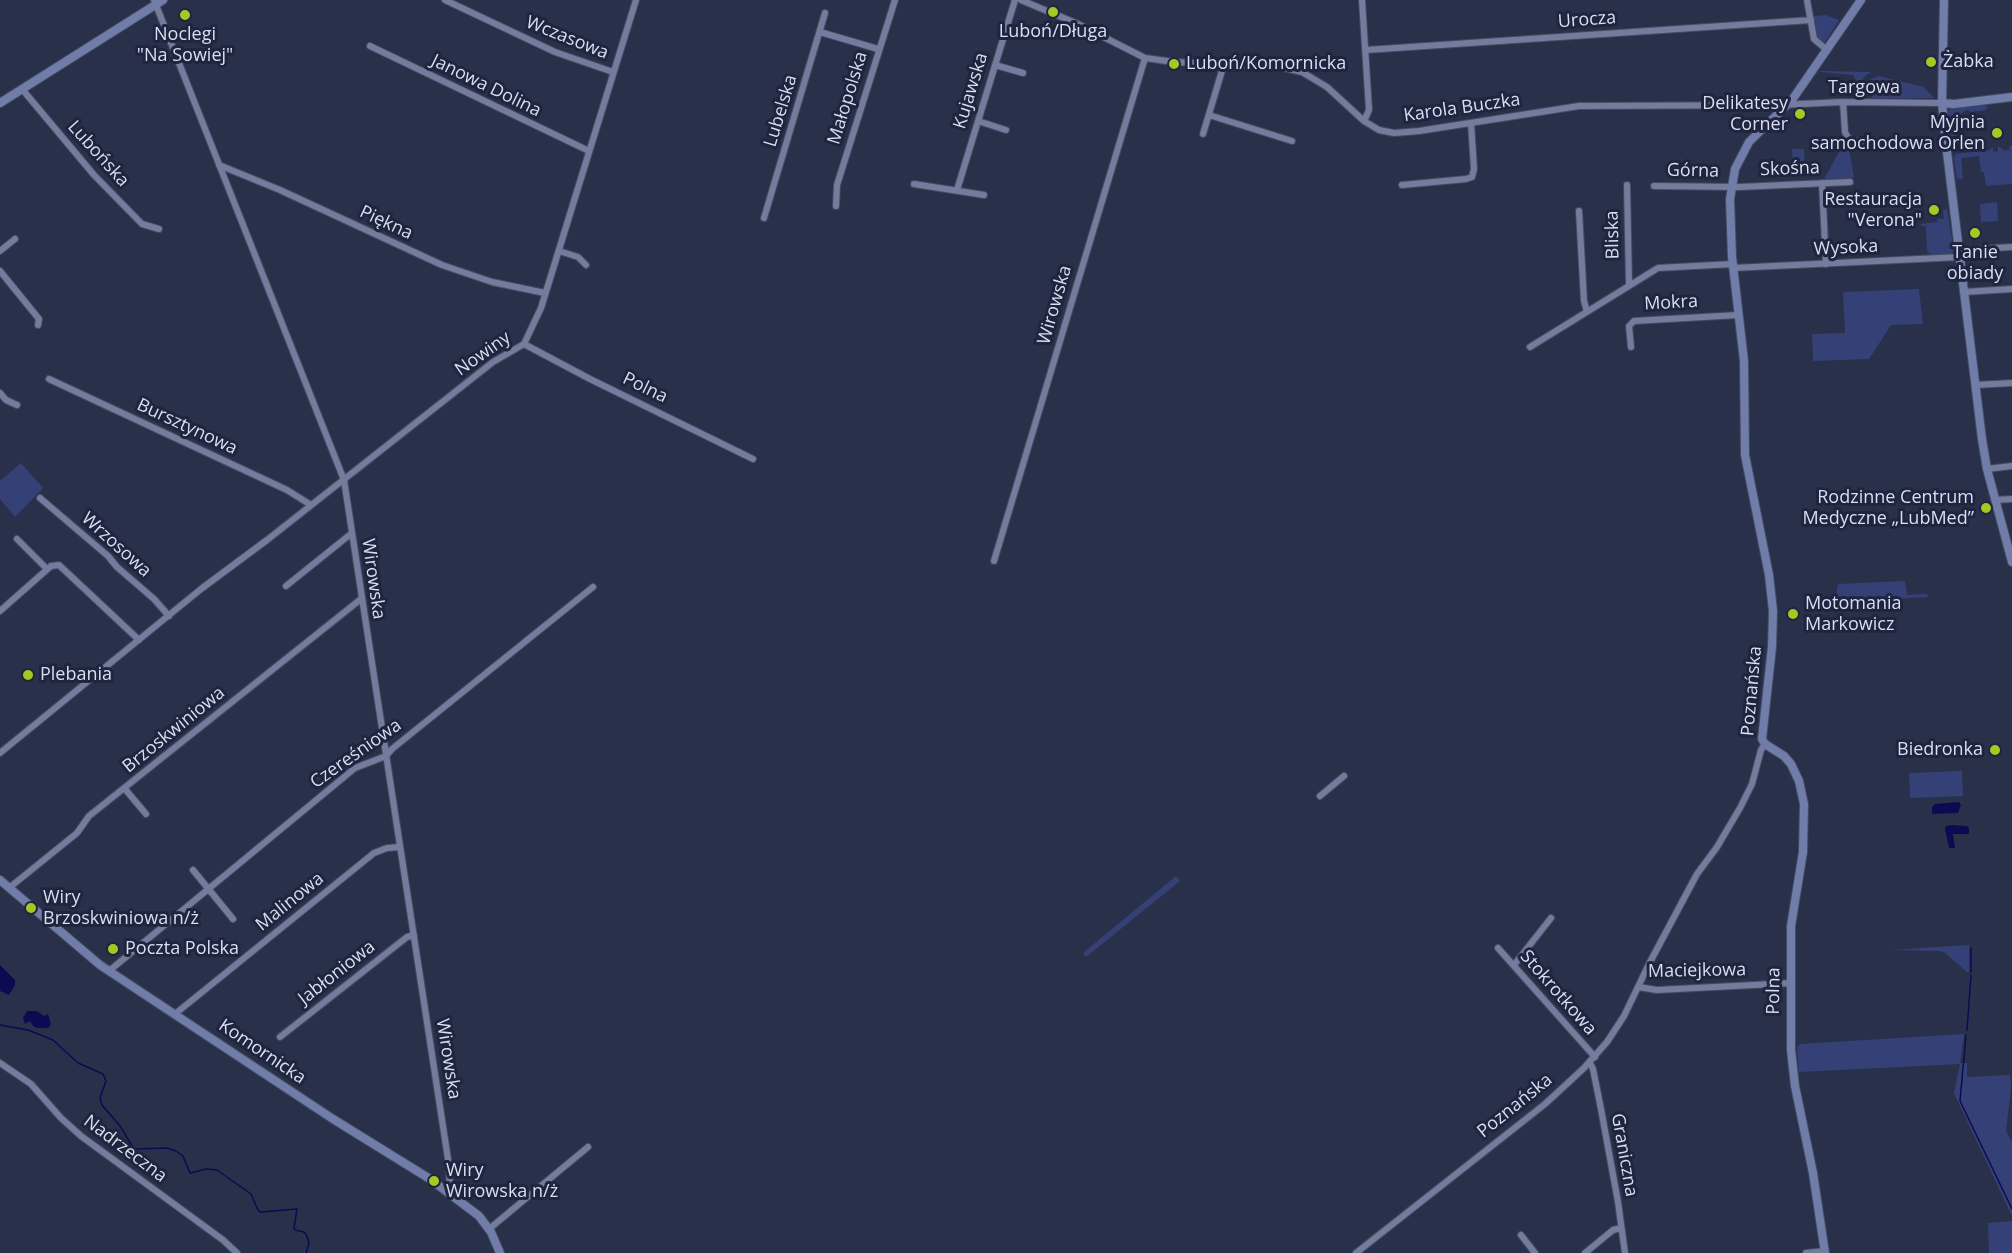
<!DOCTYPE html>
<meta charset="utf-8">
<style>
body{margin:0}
canvas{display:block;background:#28304a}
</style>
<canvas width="2012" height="1253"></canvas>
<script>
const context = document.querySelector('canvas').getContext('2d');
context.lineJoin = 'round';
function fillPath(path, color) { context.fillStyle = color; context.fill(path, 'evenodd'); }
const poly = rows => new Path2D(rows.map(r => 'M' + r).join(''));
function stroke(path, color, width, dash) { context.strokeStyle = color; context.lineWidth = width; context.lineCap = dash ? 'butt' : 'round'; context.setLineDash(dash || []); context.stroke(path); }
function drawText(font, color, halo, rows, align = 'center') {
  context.font = font + ' "Open Sans",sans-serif'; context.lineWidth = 6; context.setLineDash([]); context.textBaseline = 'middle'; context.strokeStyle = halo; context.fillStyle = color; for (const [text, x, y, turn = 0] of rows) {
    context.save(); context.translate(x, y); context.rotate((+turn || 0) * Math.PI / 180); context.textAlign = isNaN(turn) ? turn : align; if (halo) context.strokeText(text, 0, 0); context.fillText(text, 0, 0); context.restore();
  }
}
fillPath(poly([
 [1826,15,1839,20,1823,45,1817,39,1813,16],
 [1820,71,1871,72,1865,76,1861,83,1864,98,1861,99,1859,97,1857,82,1853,75,1821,72],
 [1878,76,1924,87,1934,98,1873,98,1867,91,1867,85,1871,79],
 [1982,104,1988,107,1986,110,1971,112,1967,110,1959,115,1958,121,1954,122,1957,142,1961,143,1957,148,1953,148,1949,135,1948,111,1951,108],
 [1844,143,1848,143,1854,178,1824,179],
 [2012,145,2012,184,1986,186,1984,172,1981,172,1979,156,1961,158,1963,179,1957,179,1954,158,1956,154,1990,150,1993,147,1993,152,1998,151,1998,146,2003,149,2004,151,2009,150,2009,147],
 [1792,149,1804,149,1805,169,1793,170],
 [1997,202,1998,221,1981,222,1980,204],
 [1947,209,1954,251,1950,255,1931,255,1927,250,1926,226,1921,226,1921,224,1937,222,1937,219,1944,219,1943,210],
 [1919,289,1923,324,1891,325,1869,359,1813,361,1812,334,1845,333,1843,292],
 [21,463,43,488,15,517,0,499,0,481],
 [1905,581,1907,595,1927,594,1928,597,1835,602,1838,584],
 [1962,771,1963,796,1910,798,1909,773],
 [1176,876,1180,881,1086,957,1083,953],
 [1969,945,1969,972,1967,972,1944,952,1939,951,1891,950],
 [1964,1034,1960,1063,1967,1063,1967,1077,2010,1075,2011,1088,2006,1131,2012,1142,2012,1216,1954,1093,1960,1064,1799,1072,1797,1047,1800,1044],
 [2012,1221,2012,1253,1989,1253,1988,1223]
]), '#354176');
fillPath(poly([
 [1959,802,1961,805,1958,813,1932,814,1932,807,1935,804],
 [1952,825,1967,826,1969,828,1969,834,1953,834,1955,848,1949,848,1945,829,1946,826],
 [0,965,15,980,15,985,9,995,0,991],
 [27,1011,37,1011,44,1016,48,1014,51,1024,48,1028,38,1028,34,1027,30,1021,25,1024,23,1018]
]), '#0d0a51');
stroke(poly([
 [1971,972,1971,948],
 [0,1025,28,1030,53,1040,78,1063,103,1074,106,1081,100,1098,102,1105,120,1126,134,1149,167,1148,176,1151,183,1156,190,1173,206,1169,217,1170,251,1194,257,1208,260,1212,297,1209,294,1228,295,1230,304,1232,307,1236,309,1243,306,1253],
 [1967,1030,1971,975],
 [1966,1035,1960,1101,2012,1209]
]), '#0d0a51', 1.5);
const street = poly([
 [154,0,344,480,448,1159,450,1185,447,1191],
 [445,0,555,52,613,72],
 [1021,0,1078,24,1145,58,1174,62,1280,67,1302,72,1327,87,1364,121,1379,130,1394,133,1419,131,1579,106,1779,105,1843,102,1942,103],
 [1362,0,1369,110,1364,121],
 [1807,0,1814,39,1827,50],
 [820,32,878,49],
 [370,46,589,151],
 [1366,50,1811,20],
 [995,65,1023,73],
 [22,89,94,175,142,224,159,229],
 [1843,102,1845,132,1848,138,1853,141,1879,141],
 [1209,115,1292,141],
 [978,121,1006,130],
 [1203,134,1224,64],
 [219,165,280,190,442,265,492,282,545,293],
 [1822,183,1826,264],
 [914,184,984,195],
 [1402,185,1466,179,1472,177,1474,169,1471,123],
 [1627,185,1629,284],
 [1654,186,1740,187,1850,182],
 [957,190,1015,0],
 [836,206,837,185,895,0],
 [1579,211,1584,301,1587,312],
 [764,218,825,13],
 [1959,250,2012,247],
 [0,251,15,239],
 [559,251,578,257,586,265],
 [1733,268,1960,257],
 [0,271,39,319,38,325],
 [1964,292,2012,289],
 [524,344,590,379,753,459],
 [1530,347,1658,268,1733,264],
 [1631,347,1629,326,1634,321,1738,315],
 [49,379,287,490,311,505],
 [1975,385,2012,383],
 [0,393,6,400,17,405],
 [1987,469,2012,466],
 [40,498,108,556,117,567,154,599,169,616],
 [1995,500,2012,499],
 [17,539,47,569],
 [994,561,1145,58],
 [286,586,352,533],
 [0,611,51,566,59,565,139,640],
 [0,753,201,589,267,540,493,362,524,344,541,308,636,0],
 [125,789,146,814],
 [1320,796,1344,776],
 [193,870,233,919],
 [9,888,77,833,89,816,361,599],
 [1498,948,1595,1057],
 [1514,965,1551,918],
 [109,971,355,768,386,756,392,749,593,587],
 [1638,987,1657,990,1792,983],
 [175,1014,374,853,387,848,400,847],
 [280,1037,407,937,414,935],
 [0,1063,31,1084,61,1118,81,1136,223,1240,237,1253],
 [1590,1063,1593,1069,1601,1109,1618,1202,1625,1253],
 [489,1229,588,1147],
 [1521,1235,1535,1253],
 [1356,1253,1545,1104,1584,1068,1607,1042,1624,1016,1649,964,1697,874,1717,847,1740,808,1752,784,1761,750,1765,744],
 [1585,1253,1613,1230,1621,1228],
 [1806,1253,1825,1251]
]);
const secondary = poly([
 [1944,0,1942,103,1947,152,1982,439,1987,469,2012,562],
 [0,103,163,0],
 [1942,103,1954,104,2012,97],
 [0,880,100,965,333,1119,430,1179,479,1216,491,1232,500,1253],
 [1825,1253,1813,1173,1795,1086,1791,1050,1791,926,1803,852,1804,804,1799,781,1791,764,1784,756,1765,744,1762,739,1772,647,1773,611,1769,575,1745,455,1744,361,1732,257,1730,199,1735,169,1749,142,1792,100,1861,0]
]);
stroke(street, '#454b62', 8);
stroke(secondary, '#454b62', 10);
stroke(street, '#737c9c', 6);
stroke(secondary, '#717da9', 8);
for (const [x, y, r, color] of [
 [1053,12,6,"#a5c823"],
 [185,15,6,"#a5c823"],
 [1931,62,6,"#a5c823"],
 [1174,64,6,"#a5c823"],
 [1800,114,6,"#a5c823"],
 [1997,133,6,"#a5c823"],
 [1934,210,6,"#a5c823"],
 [1975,233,6,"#a5c823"],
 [1986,508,6,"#a5c823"],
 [1793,614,6,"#a5c823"],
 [28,675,6,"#a5c823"],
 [1995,750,6,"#a5c823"],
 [31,908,6,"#a5c823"],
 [113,949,6,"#a5c823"],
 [434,1181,6,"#a5c823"]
]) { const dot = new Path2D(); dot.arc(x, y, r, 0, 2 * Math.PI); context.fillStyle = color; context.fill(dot); stroke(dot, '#1f253f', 2); }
drawText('18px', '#d9def0', '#1f253f', [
 ["Urocza",1587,20,-4],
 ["Wczasowa",567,38,22],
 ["Janowa Dolina",486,86,26],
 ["Targowa",1864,88],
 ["Kujawska",971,91,-73],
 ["Małopolska",848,98,-73],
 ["Karola Buczka",1462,108,-8],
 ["Lubelska",781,111,-73],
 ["Lubońska",98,154,48],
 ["Skośna",1790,169,-2],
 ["Górna",1693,171,1],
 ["Piękna",386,223,25],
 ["Bliska",1613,235,-91],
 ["Wysoka",1846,248,-3],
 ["Mokra",1671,303,-3],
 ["Wirowska",1055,305,-74],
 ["Nowiny",483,354,-35],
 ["Polna",645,388,26],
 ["Bursztynowa",187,427,25],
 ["Wrzosowa",116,545,42],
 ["Wirowska",373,579,82],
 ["Poznańska",1752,691,-85],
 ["Brzoskwiniowa",174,730,-39],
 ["Czereśniowa",356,754,-35],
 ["Malinowa",290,902,-39],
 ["Maciejkowa",1697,971,-1],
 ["Jabłoniowa",337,973,-38],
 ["Polna",1774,991,-89],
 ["Stokrotkowa",1558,993,49],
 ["Komornicka",262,1052,34],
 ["Wirowska",448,1059,81],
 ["Poznańska",1515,1106,-39],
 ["Nadrzeczna",125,1149,37],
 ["Graniczna",1624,1155,80]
]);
drawText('18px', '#d9def0', '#1f253f', [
 ["Luboń/Długa",1053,32,"center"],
 ["Noclegi",185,35,"center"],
 ["\"Na Sowiej\"",185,56,"center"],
 ["Żabka",1943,62],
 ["Luboń/Komornicka",1186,64],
 ["Delikatesy",1788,104,"right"],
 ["Corner",1788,125,"right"],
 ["Myjnia",1985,123,"right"],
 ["samochodowa Orlen",1985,144,"right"],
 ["Restauracja",1922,200,"right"],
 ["\"Verona\"",1922,221,"right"],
 ["Tanie",1975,253,"center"],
 ["obiady",1975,274,"center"],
 ["Rodzinne Centrum",1974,498,"right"],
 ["Medyczne „LubMed”",1974,519,"right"],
 ["Motomania",1805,604],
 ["Markowicz",1805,625],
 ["Plebania",40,675],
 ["Biedronka",1983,750,"right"],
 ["Wiry",43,898],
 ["Brzoskwiniowa n/ż",43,919],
 ["Poczta Polska",125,949],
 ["Wiry",446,1171],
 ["Wirowska n/ż",446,1192]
], 'left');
</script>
